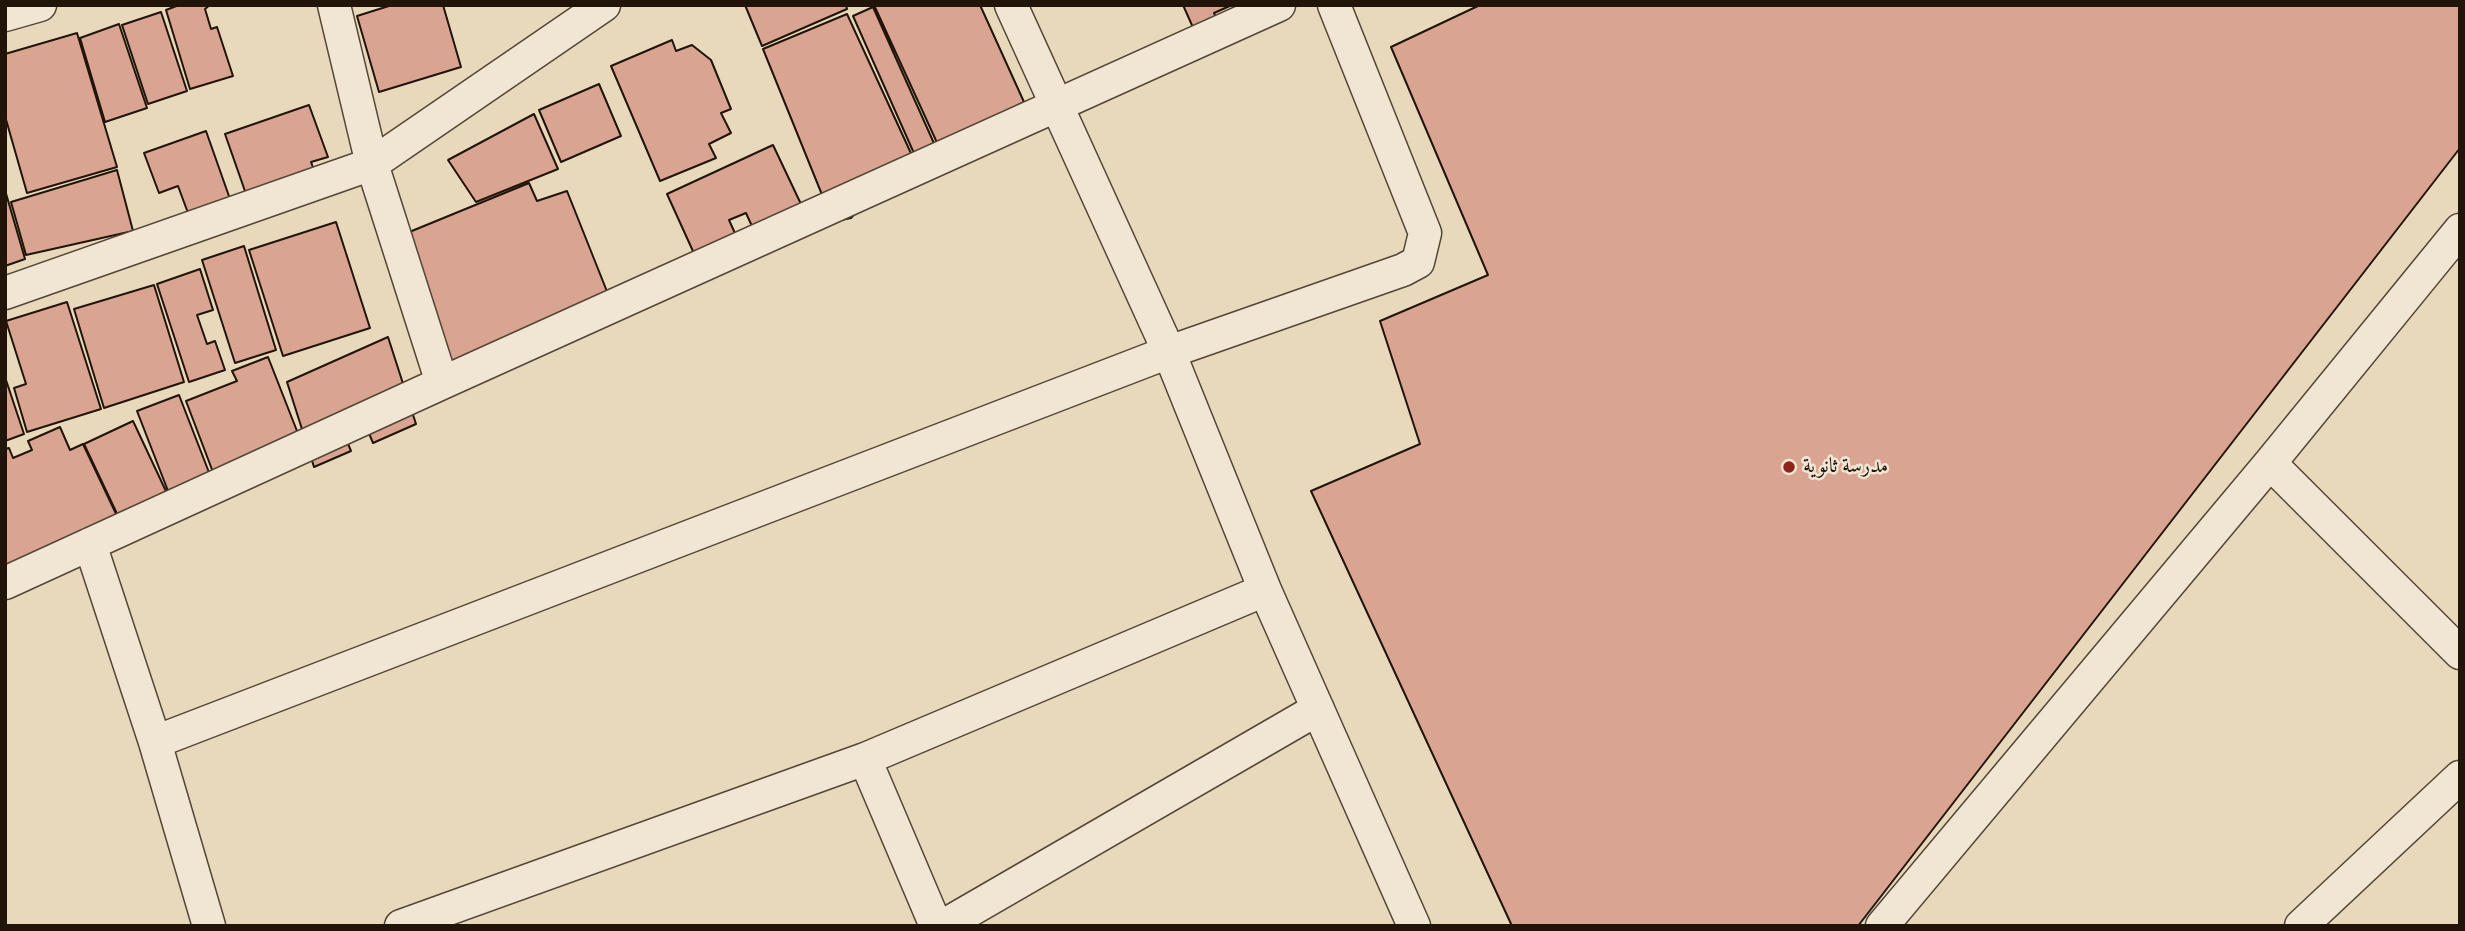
<!DOCTYPE html>
<meta charset="utf-8">
<style>
body{margin:0}
#map{position:relative;width:2465px;height:931px;overflow:hidden;background:#e8d8bc;font-family:"IM FELL Double Pica",serif}
canvas{display:block}
.frame{position:absolute;inset:0;border:7px solid #211509;pointer-events:none}
</style>
<div id="map">
<canvas width="2465" height="931"></canvas>
<div class="frame"></div>
</div>
<script>
const context = document.querySelector('canvas').getContext('2d');
context.lineJoin = 'round';
function fillPath(path, color) { context.fillStyle = color; context.fill(path, 'evenodd'); }
const poly = rows => new Path2D(rows.map(r => 'M' + r).join(''));
function stroke(path, color, width, dash) { context.strokeStyle = color; context.lineWidth = width; context.lineCap = dash ? 'butt' : 'round'; context.setLineDash(dash || []); context.stroke(path); }
function drawText(font, color, halo, rows, align = 'center') {
  context.font = font + ' "IM FELL Double Pica",Amiri,serif'; context.lineWidth = 5; context.setLineDash([]); context.textBaseline = 'middle'; context.strokeStyle = halo; context.fillStyle = color; for (const [text, x, y, turn = 0] of rows) {
    context.save(); context.translate(x, y); context.rotate((+turn || 0) * Math.PI / 180); context.textAlign = isNaN(turn) ? turn : align; if (halo) context.strokeText(text, 0, 0); context.fillText(text, 0, 0); context.restore();
  }
}
const building = poly([
 [179,5,210,5,205,9,211,29,217,27,233,76,190,89,166,10,179,5],
 [392,5,443,5,461,67,379,92,357,16,392,5],
 [745,5,846,5,847,9,762,46,745,5],
 [874,5,980,5,1024,102,939,147,874,5],
 [1183,5,1232,5,1214,13,1218,22,1195,32,1183,5],
 [1480,5,2460,5,2460,148,1858,926,1512,926,1311,491,1420,444,1380,321,1488,275,1391,47,1480,5],
 [873,7,937,150,917,160,853,16,873,7],
 [161,12,187,91,148,104,122,25,161,12],
 [847,14,915,162,898,192,877,204,872,195,851,218,841,220,829,212,763,49,847,14],
 [119,24,147,108,105,122,80,38,119,24],
 [77,33,117,167,27,193,5,116,5,54,77,33],
 [672,40,676,51,692,45,711,60,731,109,721,113,731,133,709,144,716,158,660,181,611,66,672,40],
 [599,84,621,136,561,162,539,110,599,84],
 [309,105,328,157,311,162,314,170,246,194,225,134,309,105],
 [534,114,558,169,476,202,448,160,534,114],
 [206,131,230,199,188,213,178,186,159,193,144,153,206,131],
 [773,145,809,221,760,244,746,213,729,220,743,251,702,271,667,194,773,145],
 [117,170,133,231,26,255,11,202,117,170],
 [529,183,537,201,567,191,610,299,447,371,402,235,529,183],
 [5,190,25,259,5,266,5,190],
 [336,222,370,328,283,356,249,250,336,222],
 [244,246,276,350,235,363,202,260,244,246],
 [200,269,213,310,197,315,207,344,215,341,225,370,189,382,157,284,200,269],
 [154,285,184,382,104,408,74,309,154,285],
 [67,302,101,409,27,432,14,388,26,384,6,321,67,302],
 [388,337,416,424,373,443,360,412,339,422,351,451,314,467,287,382,388,337],
 [268,357,306,454,219,488,186,401,237,381,232,371,268,357],
 [5,377,24,434,5,441,5,377],
 [179,395,217,493,175,509,137,411,179,395],
 [133,421,172,504,119,518,84,444,133,421],
 [60,427,70,450,83,444,118,518,5,576,5,449,9,448,13,458,32,450,28,441,60,427]
]);
fillPath(building, '#d9a491');
stroke(building, '#211509', 2);
const street = poly([
 [334,5,372,164,442,383],
 [1011,5,1169,352,1265,590,1414,926],
 [5,15,40,5],
 [5,293,372,164,604,5],
 [2270,463,2460,653],
 [90,544,155,742,209,926],
 [5,583,442,383,1279,5],
 [155,742,1169,352,1403,270,1418,262,1425,233,1334,5],
 [865,759,936,926],
 [401,926,865,759,1265,590],
 [943,926,1318,709],
 [1882,926,2270,463,2460,230],
 [2301,926,2460,777]
]);
stroke(street, '#534636', 35);
stroke(street, '#f0e6d3', 32);
for (const [x, y, r, color] of [
 [1789,467,7,"#8f2418"]
]) { const dot = new Path2D(); dot.arc(x, y, r, 0, 2 * Math.PI); context.fillStyle = color; context.fill(dot); stroke(dot, '#f0e6d3', 2.5); }
drawText('21px', '#211509', '#f0e6d3', [
 ["مدرسة ثانوية",1803,467]
], 'left');
</script>
